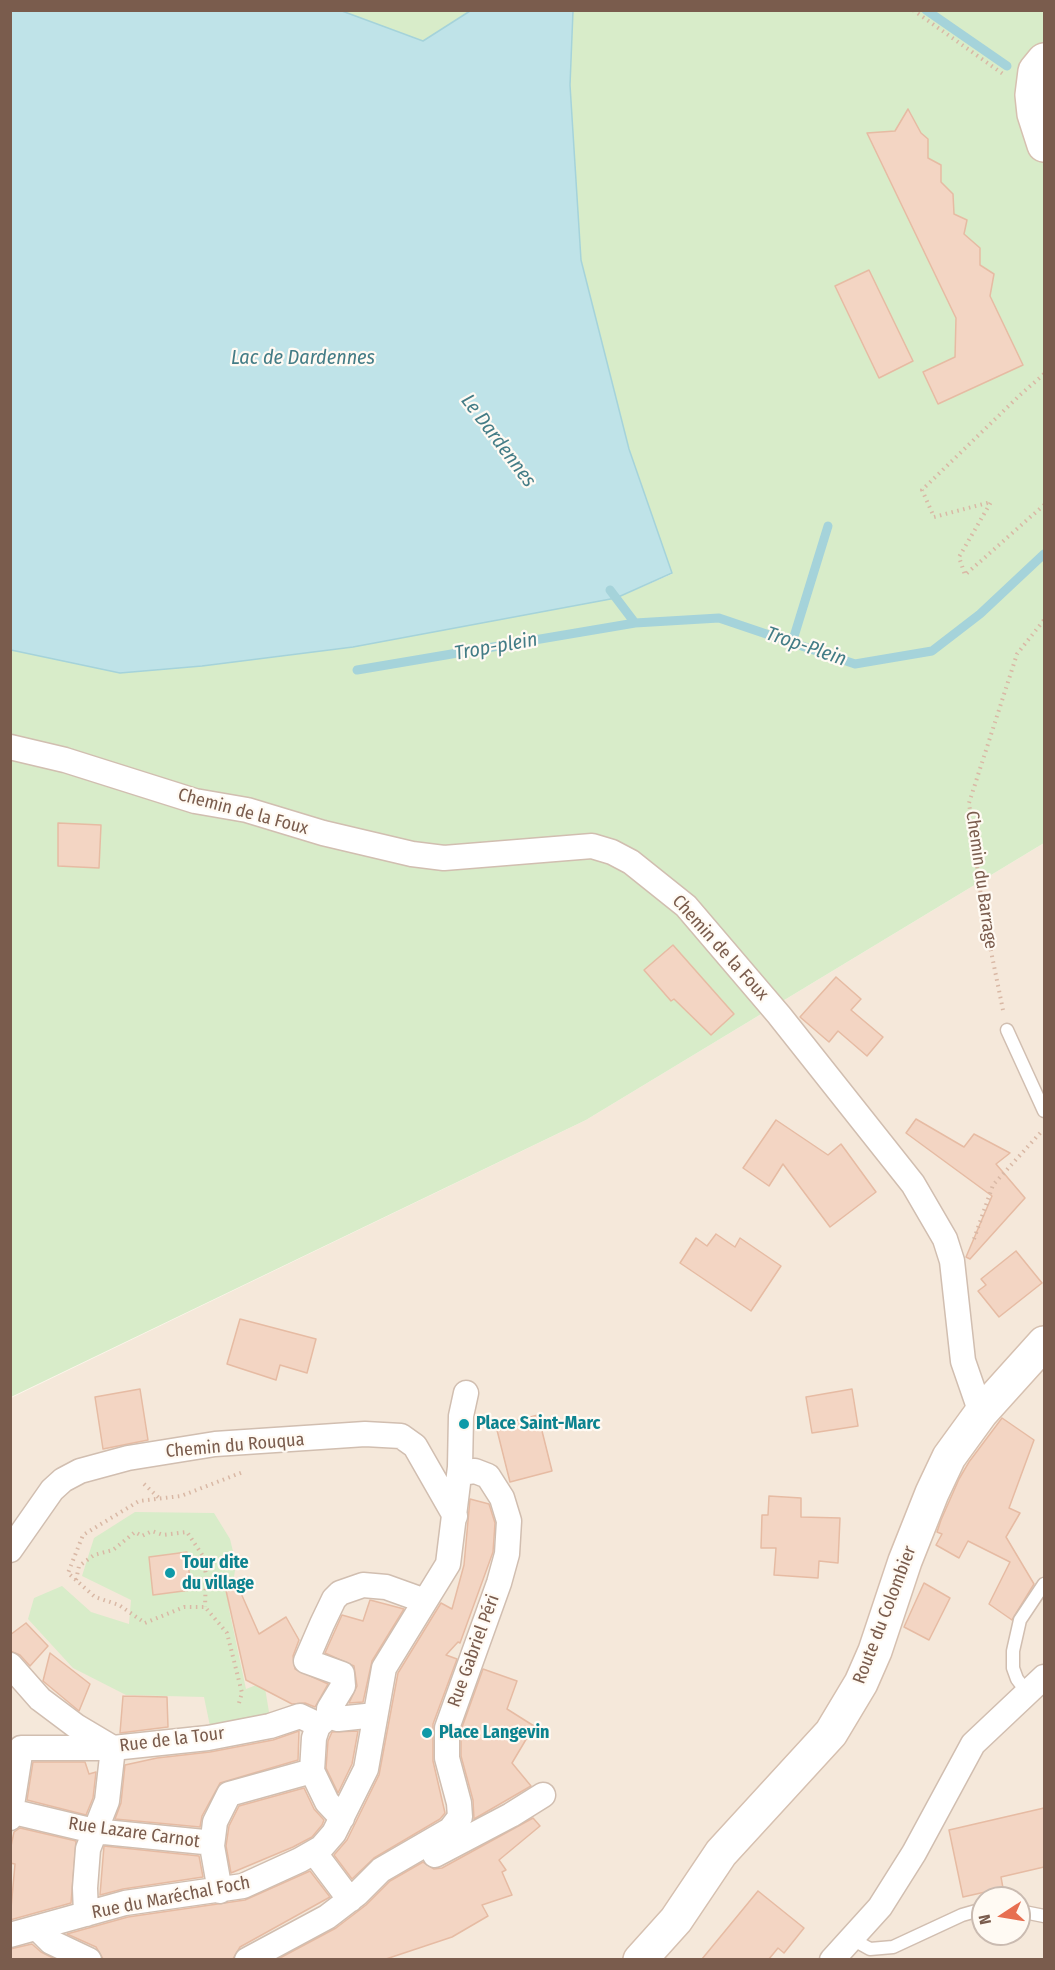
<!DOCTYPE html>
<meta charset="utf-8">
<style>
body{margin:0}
#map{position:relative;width:1055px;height:1970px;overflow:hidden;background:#fdf6ec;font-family:"Fira Sans Condensed",sans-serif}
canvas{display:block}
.frame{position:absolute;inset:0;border:12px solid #7a5c4d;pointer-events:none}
.north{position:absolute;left:971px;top:1886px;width:60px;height:60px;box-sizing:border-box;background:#fffaf3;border:2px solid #cabbb1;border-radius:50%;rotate:258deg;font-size:16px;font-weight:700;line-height:24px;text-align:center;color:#7a5c4d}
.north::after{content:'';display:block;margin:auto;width:21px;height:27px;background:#e76f51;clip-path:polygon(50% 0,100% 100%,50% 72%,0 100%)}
</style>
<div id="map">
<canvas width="1055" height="1970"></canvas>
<div class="frame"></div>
<div class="north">N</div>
</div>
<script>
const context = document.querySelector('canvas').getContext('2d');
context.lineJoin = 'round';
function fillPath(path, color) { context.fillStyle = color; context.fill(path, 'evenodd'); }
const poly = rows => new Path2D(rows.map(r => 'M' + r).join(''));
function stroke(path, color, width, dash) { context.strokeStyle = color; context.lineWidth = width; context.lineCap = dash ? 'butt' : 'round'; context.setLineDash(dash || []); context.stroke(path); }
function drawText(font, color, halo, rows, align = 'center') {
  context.font = font + ' "Fira Sans Condensed",sans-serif'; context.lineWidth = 4.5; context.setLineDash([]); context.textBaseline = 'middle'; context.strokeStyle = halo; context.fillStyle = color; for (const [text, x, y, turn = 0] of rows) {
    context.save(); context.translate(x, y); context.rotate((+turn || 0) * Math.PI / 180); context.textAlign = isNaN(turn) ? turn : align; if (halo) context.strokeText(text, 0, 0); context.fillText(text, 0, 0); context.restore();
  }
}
fillPath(poly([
 [1044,843,1044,1959,11,1960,11,1398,586,1120],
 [983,1898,1019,1898,1019,1934,983,1934]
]), '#f5e8da');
fillPath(poly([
 [342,11,470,11,423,41],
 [573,11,1044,11,1044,843,586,1120,11,1397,11,650,120,673,202,666,353,647,616,598,672,574,629,449,581,260,570,85],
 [135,1512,214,1513,230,1539,236,1564,229,1609,246,1689,264,1682,270,1718,211,1731,204,1697,126,1695,73,1668,28,1619,34,1598,62,1586,91,1612,129,1624,131,1600,82,1576,94,1538]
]), '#d8ecc9');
const water = poly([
 [11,10,342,11,423,41,470,11,573,11,570,85,581,260,629,449,672,573,616,598,353,647,202,666,120,673,11,650,11,10]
]);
fillPath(water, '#bfe3e8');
stroke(water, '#a5d3da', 1.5);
stroke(poly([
 [926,10,1007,66],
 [610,590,635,623,719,618,855,664,932,651,980,614,1044,554],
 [792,643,828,526],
 [357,670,635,623]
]), '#a5d3da', 9);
const building = poly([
 [908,109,921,133,928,139,928,158,941,165,941,182,953,194,954,214,967,220,964,234,980,248,980,265,994,274,990,296,1023,365,938,404,923,372,955,357,956,318,867,133,895,131,908,109],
 [869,270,913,361,879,378,835,286,869,270],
 [58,823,101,825,99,868,58,866,58,823],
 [673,945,734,1014,711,1035,674,999,671,1001,644,970,673,945],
 [836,977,861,999,851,1010,883,1037,867,1056,838,1031,829,1042,800,1017,836,977],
 [916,1119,964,1147,974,1134,1010,1153,996,1164,1025,1198,970,1259,966,1257,992,1196,906,1133,916,1119],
 [776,1120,828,1155,841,1144,876,1192,830,1227,783,1164,769,1186,743,1168,776,1120],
 [716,1234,735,1247,740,1238,781,1266,751,1311,680,1263,696,1238,707,1246,716,1234],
 [1016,1251,1042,1283,999,1317,978,1291,986,1285,981,1279,1016,1251],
 [240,1319,316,1339,307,1373,280,1365,276,1380,227,1364,240,1319],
 [140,1389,148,1440,103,1449,95,1397,140,1389],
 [852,1389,858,1426,812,1433,806,1397,852,1389],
 [538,1415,552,1471,510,1482,496,1426,538,1415],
 [1002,1418,1034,1440,1009,1508,1020,1513,1006,1537,1034,1584,1012,1620,989,1604,1010,1562,968,1541,959,1558,936,1545,942,1534,937,1532,941,1520,959,1479,969,1462,1002,1418],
 [769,1496,801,1498,801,1517,840,1518,838,1563,819,1561,818,1578,774,1575,776,1548,761,1548,762,1515,768,1515,769,1496],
 [470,1499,489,1504,495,1523,493,1552,460,1643,458,1642,446,1655,457,1659,433,1724,433,1761,445,1813,440,1819,374,1858,352,1879,334,1855,347,1840,379,1775,398,1673,441,1603,452,1609,464,1565,470,1499],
 [187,1552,191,1590,153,1595,149,1557,187,1552],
 [236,1582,259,1634,286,1617,299,1640,293,1656,295,1669,328,1684,315,1707,305,1703,292,1704,246,1680,225,1586,236,1582],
 [924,1583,950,1598,929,1640,904,1627,924,1583],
 [370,1600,404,1609,372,1661,363,1702,349,1703,357,1686,354,1666,325,1653,342,1615,363,1621,370,1600],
 [26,1623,48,1646,30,1666,20,1655,10,1651,10,1635,26,1623],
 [50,1653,90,1684,79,1711,43,1681,50,1653],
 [483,1669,517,1681,507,1709,534,1726,512,1763,531,1786,474,1819,473,1800,461,1756,461,1730,483,1669],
 [123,1696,167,1697,168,1727,120,1733,123,1696],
 [299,1731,298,1760,220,1783,202,1816,200,1827,115,1819,121,1803,125,1765,157,1758,210,1752,273,1740,299,1731],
 [358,1731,352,1764,338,1793,326,1768,328,1741,332,1732,358,1731],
 [33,1762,85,1762,89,1774,96,1772,93,1798,86,1815,27,1800,33,1762],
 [304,1788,314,1809,324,1820,322,1825,312,1837,293,1847,231,1873,226,1846,229,1826,239,1806,304,1788],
 [1044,1808,1044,1867,1001,1877,1003,1888,963,1897,949,1830,1044,1808],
 [533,1818,540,1826,499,1860,506,1870,502,1872,512,1895,482,1905,488,1916,452,1937,386,1959,278,1959,336,1928,366,1905,390,1881,423,1862,434,1869,442,1868,533,1818],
 [20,1828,76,1841,71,1903,10,1920,15,1864,10,1863,10,1851,14,1832,20,1828],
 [104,1846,199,1856,203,1877,123,1889,100,1895,104,1846],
 [310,1871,330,1897,240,1947,233,1959,103,1959,96,1947,67,1934,128,1917,245,1900,310,1871],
 [758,1891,804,1928,784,1953,778,1948,769,1959,702,1959,758,1891],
 [32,1944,41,1952,55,1959,10,1959,10,1949,32,1944]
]);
fillPath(building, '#f3d5c3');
stroke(building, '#e6bba3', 1.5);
const lane = poly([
 [1007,1030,1044,1111],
 [1027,1692,1017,1679,1013,1668,1013,1651,1020,1620,1044,1584],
 [1019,1911,1044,1916],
 [852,1939,870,1949,893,1947,962,1915,983,1909]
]);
const street = poly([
 [10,747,65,760,195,801,247,810,323,833,412,854,444,858,592,846,612,852,631,862,686,906,779,1015,913,1184,945,1239,952,1261,963,1361,981,1413],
 [10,1550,52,1490,63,1480,80,1471,128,1458,215,1444,365,1434,401,1436,415,1446,455,1516],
 [10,1665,40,1699,76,1726,113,1748,107,1801,88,1849,85,1888,86,1914],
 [375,1715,338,1719,329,1716,329,1709,343,1686,342,1674,306,1661,322,1624,334,1599,340,1593,363,1585,386,1587,425,1601],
 [329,1716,318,1726,314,1738,312,1771,327,1802,342,1818],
 [10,1811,94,1831,204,1842,212,1846,220,1891],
 [10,1818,21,1748,113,1748,208,1738,270,1726,300,1716,319,1725],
 [212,1846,215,1822,229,1794,312,1771],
 [314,1852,350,1900],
 [435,1855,511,1815,543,1795],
 [37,1928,51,1942,89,1960],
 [10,1935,125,1903,243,1886,300,1860,321,1848,334,1833,366,1769,384,1668,448,1564,460,1467,461,1416,466,1393],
 [247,1960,327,1917,357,1894,381,1870,450,1830,460,1817,459,1803,447,1758,447,1728,499,1583,507,1554,509,1521,502,1498,488,1476,475,1471,460,1473],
 [832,1960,880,1907,914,1853,973,1744,1044,1677]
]);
const secondary = poly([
 [1044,60,1035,71,1032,95,1034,114,1044,145],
 [640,1960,676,1920,721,1853,831,1733,861,1683,875,1651,905,1561,932,1493,949,1457,981,1413,1044,1343]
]);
stroke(lane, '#d1beb0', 15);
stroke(street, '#d1beb0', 27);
stroke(secondary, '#d6c0b0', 36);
stroke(poly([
 [913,10,1003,74],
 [1044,374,1020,395,922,490,934,517,991,502,959,557,965,575,1044,505],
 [1003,1010,983,912,969,803,1017,654,1044,620],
 [974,1239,993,1185,1042,1131],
 [144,1484,159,1498],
 [76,1580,79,1566,94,1555,113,1550,135,1532,142,1536,152,1531,163,1535,187,1532,203,1556,206,1575,205,1607],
 [239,1703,242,1693,227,1633,205,1607,184,1607,145,1623,119,1605,95,1597,68,1573,83,1535,139,1501,181,1496,243,1472]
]), '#d9b8a5', 4, [1.5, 4.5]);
stroke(lane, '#fff', 12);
stroke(street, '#fff', 24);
stroke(secondary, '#fff', 33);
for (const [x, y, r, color] of [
 [464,1424,6,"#0f9aa8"],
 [170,1573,6,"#0f9aa8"],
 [427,1733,6,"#0f9aa8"]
]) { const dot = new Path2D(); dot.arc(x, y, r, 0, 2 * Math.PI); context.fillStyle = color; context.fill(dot); stroke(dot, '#fffaf3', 2); }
drawText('18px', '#7a5c4d', '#fffaf3', [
 ["Chemin de la Foux",243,812,15],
 ["Chemin du Barrage",981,880,82],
 ["Chemin de la Foux",720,948,48],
 ["Chemin du Rouqua",235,1446,-5],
 ["Route du Colombier",885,1615,-69],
 ["Rue Gabriel Péri",474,1651,-70],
 ["Rue de la Tour",172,1740,-7],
 ["Rue Lazare Carnot",134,1833,8],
 ["Rue du Maréchal Foch",171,1898,-11]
]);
drawText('bold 18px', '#0d838f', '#fffaf3', [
 ["Place Saint-Marc",476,1424],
 ["Tour dite",182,1563],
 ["du village",182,1584],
 ["Place Langevin",439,1733]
], 'left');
drawText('italic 20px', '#437c86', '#fffaf3', [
 ["Lac de Dardennes",303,358],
 ["Le Dardennes",498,441,53],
 ["Trop-plein",496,647,-10],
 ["Trop-Plein",806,647,19]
]);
</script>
